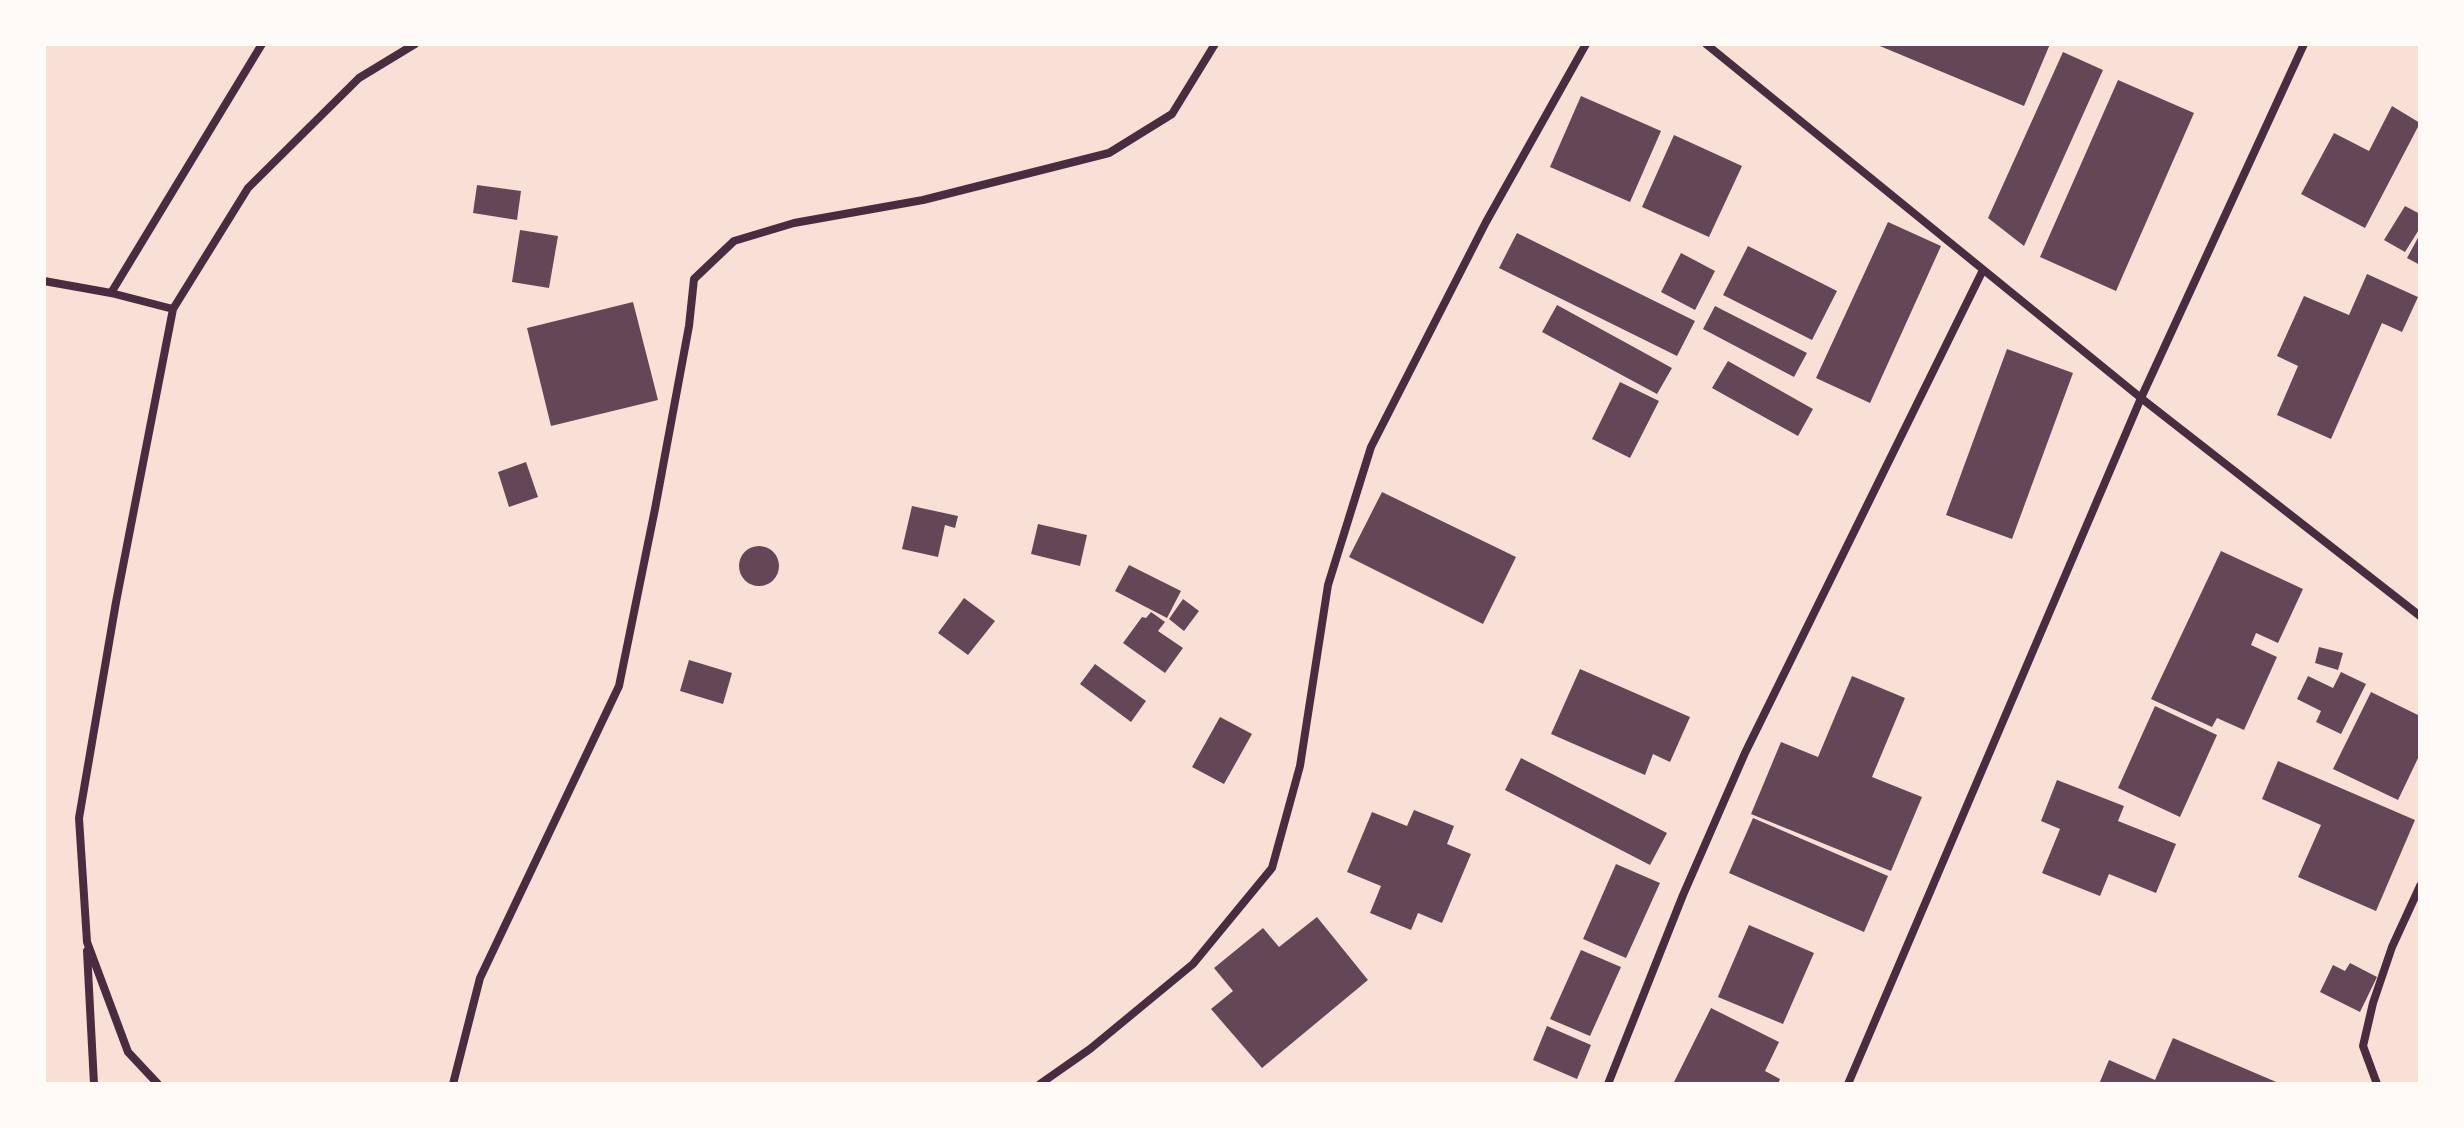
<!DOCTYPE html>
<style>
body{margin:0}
#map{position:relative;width:2464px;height:1128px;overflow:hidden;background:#f7e1d7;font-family:Rubik,sans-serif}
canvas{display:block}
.frame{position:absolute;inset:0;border:46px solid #fffaf5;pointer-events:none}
</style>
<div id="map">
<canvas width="2464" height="1128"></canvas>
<div class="frame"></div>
</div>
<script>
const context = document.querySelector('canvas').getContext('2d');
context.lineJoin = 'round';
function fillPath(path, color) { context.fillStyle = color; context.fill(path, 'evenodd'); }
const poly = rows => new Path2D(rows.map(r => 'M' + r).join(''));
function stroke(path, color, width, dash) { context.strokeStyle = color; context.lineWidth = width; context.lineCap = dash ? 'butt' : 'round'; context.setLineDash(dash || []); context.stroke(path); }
fillPath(poly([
 [1875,44,2050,44,2024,106],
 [2063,52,2103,70,2024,246,1988,218],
 [2118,80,2194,113,2116,291,2040,257],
 [1581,96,1661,131,1630,202,1550,167],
 [2392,106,2420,123,2365,228,2301,194,2334,133,2369,151],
 [1674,135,1742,166,1709,237,1642,207],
 [477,185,521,191,517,220,473,213],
 [2405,206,2420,214,2420,228,2405,252,2384,240],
 [1888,222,1941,246,1870,403,1816,378],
 [520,230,558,236,549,288,512,282],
 [1517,233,1695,321,1677,356,1499,268],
 [2420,234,2420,265,2407,258],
 [1748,246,1837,291,1812,340,1723,295],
 [1681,253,1715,271,1695,310,1661,292],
 [2367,274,2418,297,2402,332,2382,323,2331,439,2277,415,2298,366,2277,356,2304,296,2349,315],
 [633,302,658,400,551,426,527,328],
 [1557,305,1672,368,1657,394,1542,332],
 [1715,306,1807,353,1794,377,1703,329],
 [2007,349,2073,373,2012,539,1946,515],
 [1728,361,1813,409,1798,436,1712,388],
 [1620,382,1659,401,1630,458,1592,439],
 [526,462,538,497,509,507,498,472],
 [1382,492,1516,557,1483,624,1349,557],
 [912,506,958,516,955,528,945,525,938,557,902,549],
 [1038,524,1087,535,1080,566,1031,554],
 '739 566a20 20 0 1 1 40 0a20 20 0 1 1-40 0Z',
 [2221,551,2303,589,2278,643,2256,633,2251,645,2277,657,2244,730,2217,718,2212,727,2151,699],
 [1129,565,1181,591,1167,618,1115,591],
 [964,598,995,621,968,655,938,633],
 [1183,599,1199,611,1184,631,1169,619],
 [1151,612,1165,622,1158,631,1183,648,1165,673,1123,643,1142,617,1146,618],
 [2319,647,2343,653,2338,670,2315,663],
 [689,660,732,673,723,704,680,691],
 [1095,664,1146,701,1131,722,1080,684],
 [1580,669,1690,717,1670,762,1653,754,1645,775,1551,734],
 [2341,672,2366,684,2341,734,2316,722,2321,711,2297,699,2308,676,2333,688],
 [1852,676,1905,698,1872,777,1922,797,1891,871,1751,814,1781,742,1818,757],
 [2371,692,2420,716,2420,754,2398,800,2333,769],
 [2155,706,2217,735,2180,817,2118,788],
 [1220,717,1252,734,1224,784,1192,767],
 [1521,758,1667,833,1650,865,1505,790],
 [2278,761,2415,820,2376,911,2298,877,2321,825,2262,799],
 [2057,780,2124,806,2118,821,2176,844,2156,893,2109,874,2100,896,2042,873,2060,829,2041,821],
 [1414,810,1454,826,1447,844,1471,854,1442,923,1418,913,1411,930,1370,913,1381,886,1347,872,1372,812,1407,826],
 [1753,818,1888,876,1864,932,1729,873],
 [1616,864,1660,883,1626,958,1583,939],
 [1317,917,1368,980,1262,1068,1211,1009,1233,991,1214,968,1263,928,1279,947],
 [1749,925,1814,953,1783,1024,1718,997],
 [1581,950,1621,967,1590,1036,1550,1019],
 [2350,963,2377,977,2360,1012,2320,992,2333,965,2345,971],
 [1711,1008,1779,1042,1765,1071,1780,1079,1778,1084,1673,1084],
 [1547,1026,1591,1045,1577,1079,1533,1060],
 [2173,1038,2281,1084,2099,1084,2109,1060,2155,1080]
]), '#644757');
stroke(poly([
 [1706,44,2141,398,2420,616],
 [44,281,111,293,173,309],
 [111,293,262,44],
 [87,951,94,1084],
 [158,1084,128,1052,87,942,79,818,116,602,173,309,248,188,359,78,415,44],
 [453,1084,480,978,619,686,655,509,689,326,694,279,734,241,794,223,923,200,1109,153,1172,114,1215,44],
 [1040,1084,1090,1049,1193,964,1272,868,1300,766,1328,585,1371,447,1486,222,1586,44],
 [1608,1084,1683,895,1745,753,1983,270],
 [1848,1084,2141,398,2304,44],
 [2377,1084,2363,1046,2373,1003,2392,947,2420,886]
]), '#4a2c40', 8);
</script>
